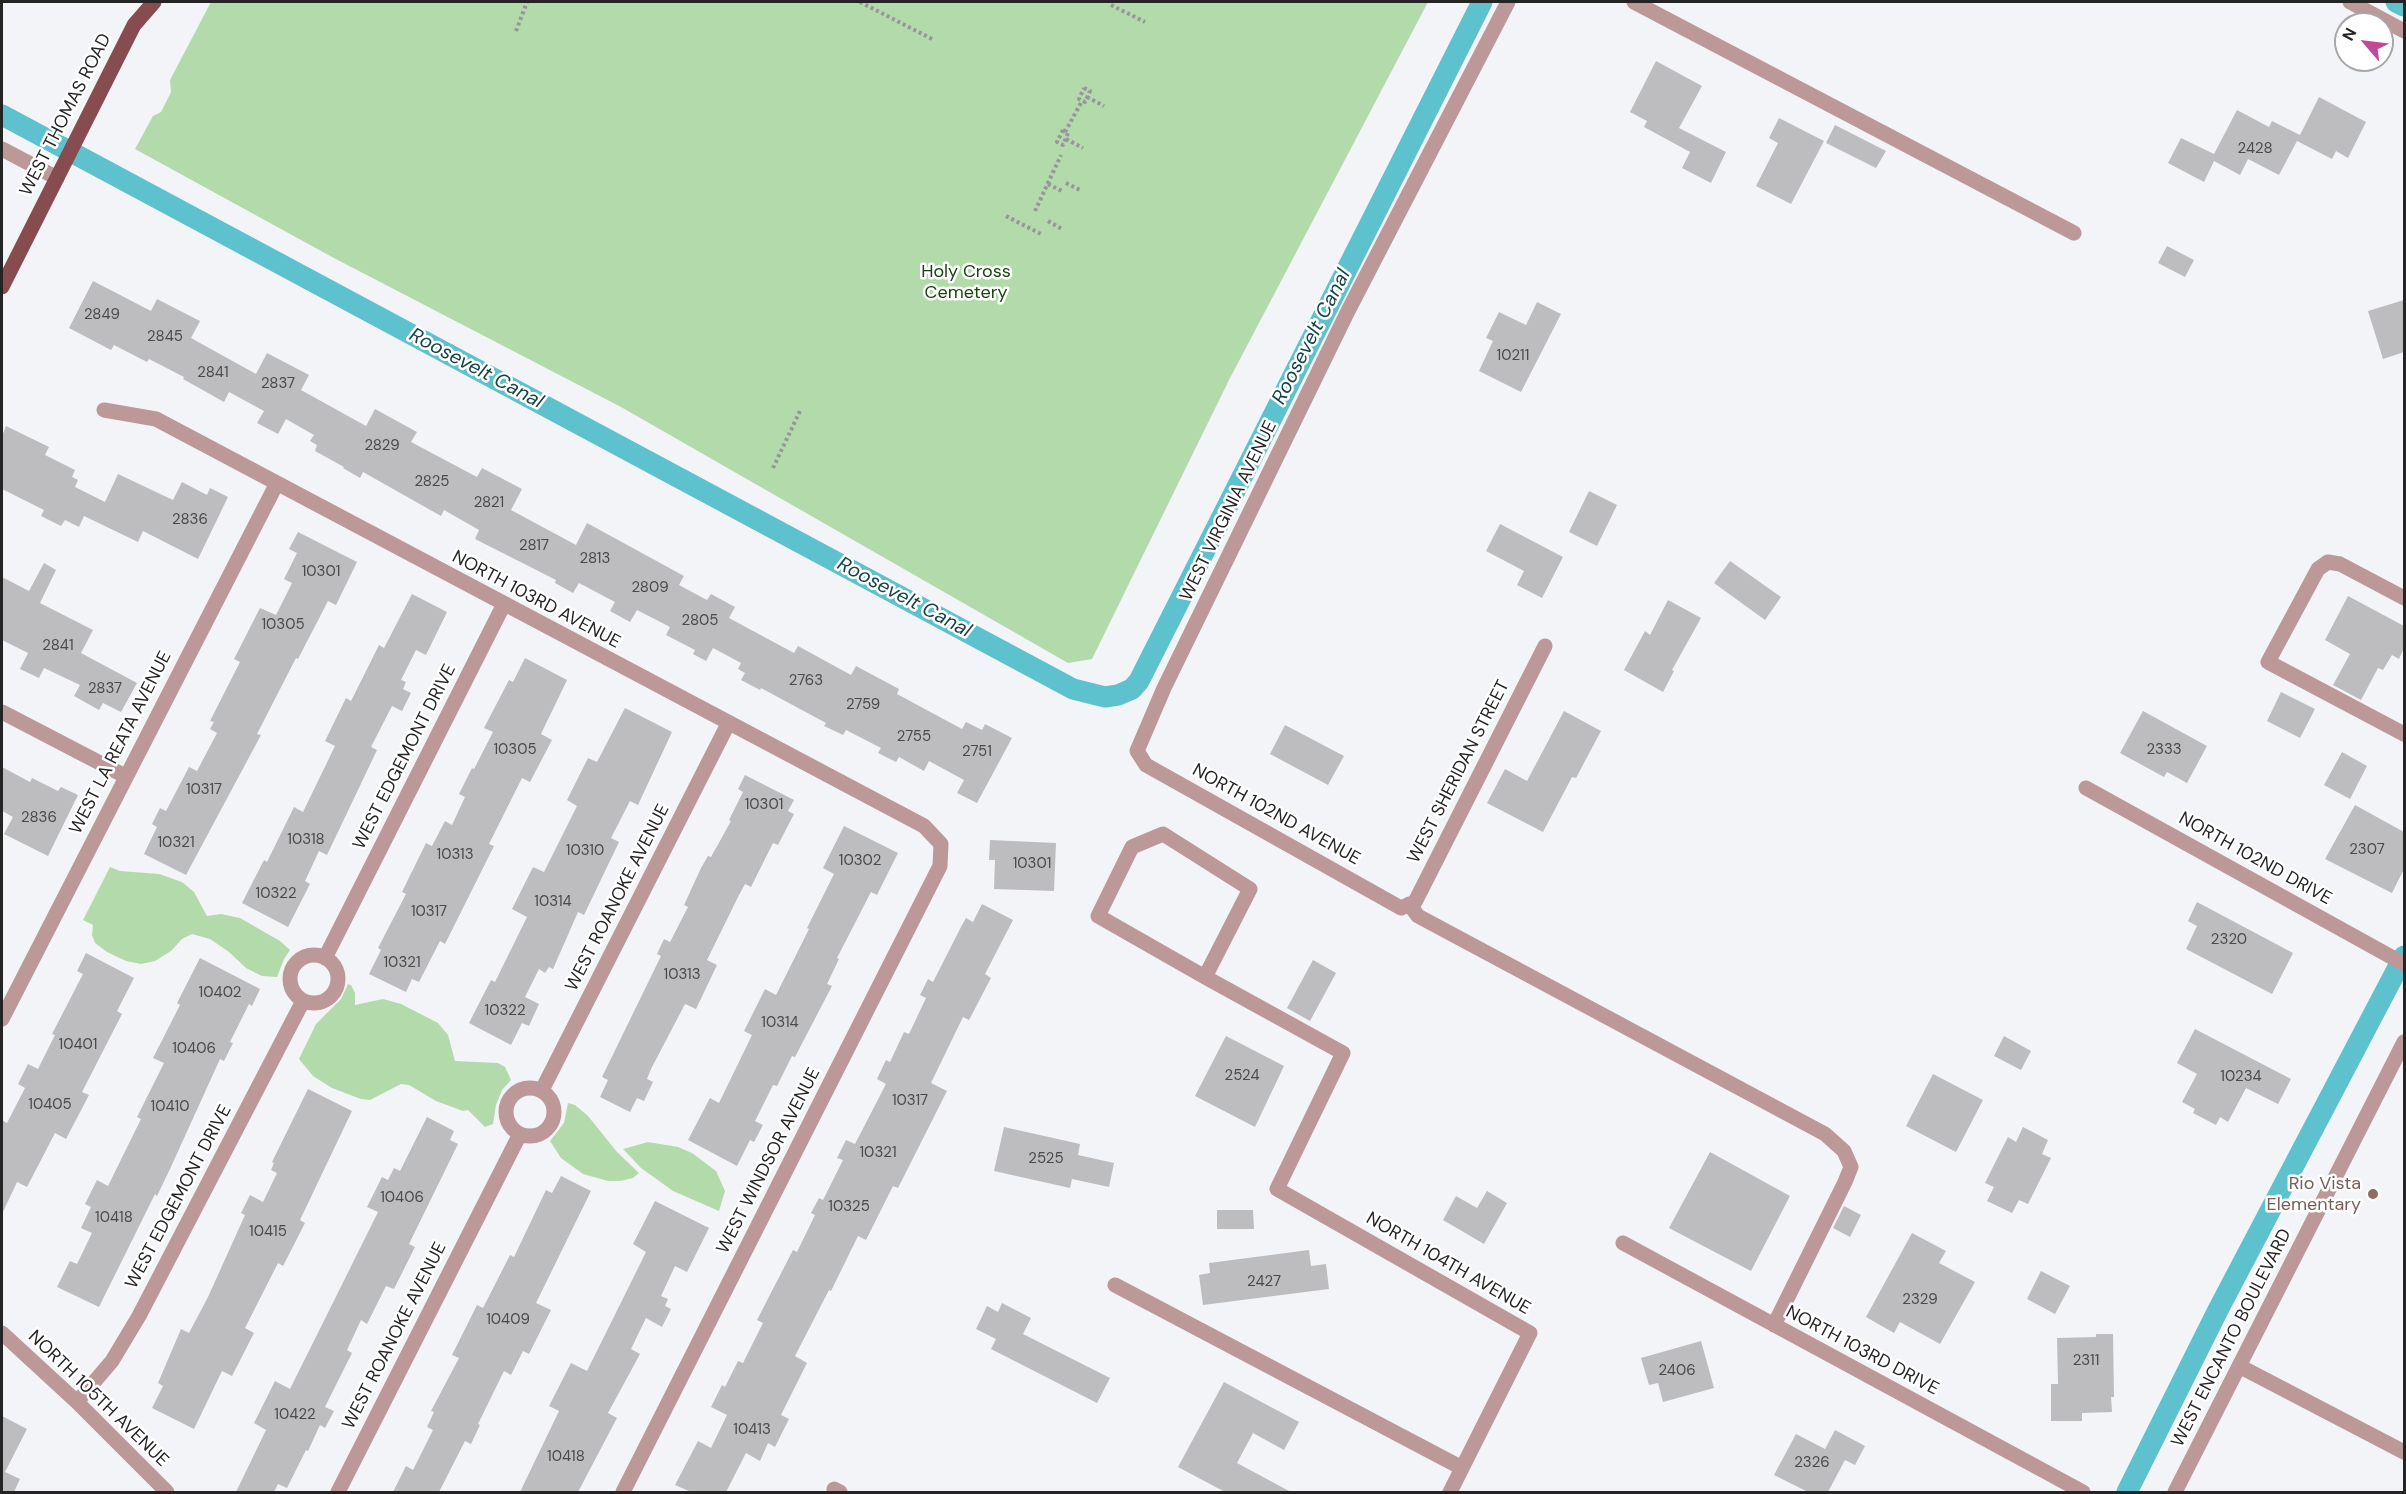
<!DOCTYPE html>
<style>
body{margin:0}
#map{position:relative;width:2406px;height:1494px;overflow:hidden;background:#f3f4f7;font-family:"DM Sans",sans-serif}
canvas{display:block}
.frame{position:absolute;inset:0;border:3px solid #242425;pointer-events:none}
.north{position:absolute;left:2334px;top:12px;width:60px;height:60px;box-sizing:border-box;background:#fff;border:2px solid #a7a7a8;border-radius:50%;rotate:298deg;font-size:16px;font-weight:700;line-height:24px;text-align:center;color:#242425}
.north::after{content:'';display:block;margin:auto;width:21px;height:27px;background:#c14799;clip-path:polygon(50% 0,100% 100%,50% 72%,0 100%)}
</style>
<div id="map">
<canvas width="2406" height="1494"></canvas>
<div class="frame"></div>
<div class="north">N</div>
</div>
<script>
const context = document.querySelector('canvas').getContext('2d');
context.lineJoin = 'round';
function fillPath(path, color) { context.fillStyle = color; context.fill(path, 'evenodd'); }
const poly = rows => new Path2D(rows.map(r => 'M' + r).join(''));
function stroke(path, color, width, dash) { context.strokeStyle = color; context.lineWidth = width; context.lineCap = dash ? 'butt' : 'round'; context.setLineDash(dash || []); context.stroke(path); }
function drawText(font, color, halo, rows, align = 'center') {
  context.font = font + ' "DM Sans",sans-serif'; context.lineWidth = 5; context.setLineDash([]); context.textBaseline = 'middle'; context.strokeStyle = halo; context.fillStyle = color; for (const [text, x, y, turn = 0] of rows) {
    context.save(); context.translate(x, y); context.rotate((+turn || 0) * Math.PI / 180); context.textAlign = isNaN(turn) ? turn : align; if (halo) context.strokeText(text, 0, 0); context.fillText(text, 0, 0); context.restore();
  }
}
fillPath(poly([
 [211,2,1428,2,1229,380,1092,659,1068,663,621,407,332,257,135,149,153,116,161,112,171,92,170,80],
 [110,867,120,871,159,874,182,882,194,892,207,916,221,914,240,918,280,941,290,950,284,959,277,977,262,976,246,968,229,952,210,939,192,934,182,939,171,951,155,961,141,964,126,961,107,952,95,943,92,935,93,925,83,920],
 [348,984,351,985,355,993,355,1005,383,999,401,1004,438,1023,448,1035,455,1061,498,1063,505,1067,511,1080,502,1090,496,1105,493,1124,485,1127,468,1110,463,1111,436,1101,409,1085,401,1084,370,1100,361,1099,332,1088,313,1076,299,1059,316,1024,341,999],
 [568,1103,575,1105,588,1116,617,1152,639,1173,633,1178,620,1181,608,1181,583,1174,561,1158,550,1141,564,1123],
 [648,1142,678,1147,692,1153,716,1171,725,1191,719,1211,673,1191,641,1168,623,1149]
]), '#b3daab');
stroke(poly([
 [2396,2,2404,6],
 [2,115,1073,689,1105,697,1118,695,1132,689,1139,681,1482,2],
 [2127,1492,2218,1310,2404,956]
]), '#5dc1ce', 21);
fillPath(poly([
 [1656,61,1702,86,1679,128,1726,152,1711,183,1682,168,1690,152,1644,127,1647,121,1630,112],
 [2319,97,2366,122,2348,158,2336,151,2332,159,2297,141,2279,175,2248,159,2240,175,2214,161,2204,182,2168,163,2181,138,2214,154,2237,110,2269,127,2272,121,2300,135],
 [1779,118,1824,141,1791,204,1756,186,1778,143,1769,138],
 [1835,125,1886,151,1876,168,1826,143],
 [2167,246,2194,260,2185,277,2158,263],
 [93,281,151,311,157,299,200,321,191,338,256,374,267,353,309,375,301,390,366,426,375,409,417,432,411,442,477,477,482,468,522,489,511,510,576,545,587,523,684,576,679,585,707,600,711,594,735,607,729,618,794,653,798,646,851,675,856,666,899,689,897,694,962,729,966,722,982,730,985,724,1012,738,977,803,957,793,964,780,929,761,924,771,899,757,896,762,878,753,881,748,846,730,843,735,824,726,826,723,761,688,760,690,741,680,745,673,738,669,741,663,713,648,706,661,693,654,695,650,666,635,670,627,637,610,630,622,610,611,615,602,579,583,573,593,555,583,556,580,475,539,479,530,444,510,441,516,363,472,360,478,343,468,344,467,315,451,317,445,310,441,314,435,286,419,278,434,257,423,264,411,229,392,224,402,183,379,184,377,149,359,147,362,114,345,111,350,69,328],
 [2404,300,2404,352,2383,359,2368,311],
 [1537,302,1561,314,1521,392,1479,371,1493,341,1486,338,1499,312,1526,325],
 [6,426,49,447,45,455,75,470,72,477,78,480,75,487,105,502,118,474,173,500,182,482,207,495,210,488,228,497,198,559,143,531,138,542,84,516,79,527,65,520,61,526,41,516,44,510,2,489,2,436],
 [1589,491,1617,505,1597,546,1569,532],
 [1500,524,1563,557,1542,598,1517,585,1524,571,1486,551],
 [298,532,357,562,336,605,328,601,298,659,296,658,257,734,261,735,186,875,144,854,157,827,152,824,160,808,166,811,189,767,197,771,217,733,210,729,214,722,210,721,240,662,234,659,260,608,276,615,292,583,284,579,297,553,289,549],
 [1730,561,1781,597,1765,620,1714,583],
 [44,563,56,570,40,603,93,630,81,653,137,683,121,712,103,703,99,710,74,696,80,685,44,668,39,678,20,669,28,653,2,640,2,577,29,591],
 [412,594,447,612,426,655,416,650,401,680,406,682,403,689,411,693,402,711,392,706,371,747,377,750,327,855,319,851,305,881,310,884,288,927,242,903,264,860,267,862,294,807,303,812,335,746,325,741,346,698,351,701,379,645,384,648],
 [2348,596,2404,626,2404,648,2399,659,2392,655,2383,670,2378,668,2361,700,2333,685,2350,654,2325,640],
 [1668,600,1701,618,1672,670,1674,671,1663,692,1624,670,1645,631,1650,635],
 [525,658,567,680,541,734,552,740,530,782,522,778,489,844,494,846,445,944,440,941,419,982,412,979,406,992,369,974,381,950,378,948,406,894,402,892,426,843,432,846,445,821,452,825,465,797,459,794,472,768,474,769,493,732,484,728,509,680,513,682],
 [2281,692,2315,709,2300,738,2267,721],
 [625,708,672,732,638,805,630,801,611,838,619,842,584,915,578,912,553,969,549,967,545,973,539,969,525,997,539,1004,529,1026,522,1023,511,1045,469,1023,491,980,495,982,527,917,512,909,533,867,544,872,577,806,567,800,588,758,597,762],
 [1564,711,1601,731,1576,778,1572,777,1543,832,1487,803,1505,769,1527,781],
 [2143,711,2207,746,2187,783,2167,772,2164,777,2120,753],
 [1285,725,1344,756,1328,785,1270,754],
 [2342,752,2367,766,2350,799,2324,785],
 [2,767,30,782,32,778,58,791,61,787,78,795,48,856,4,834,13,817,2,811],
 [745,775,794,800,788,811,794,814,778,845,773,843,751,887,745,884,739,895,707,960,717,965,696,1009,685,1004,651,1069,647,1079,653,1082,644,1101,637,1098,630,1112,600,1097,608,1080,602,1077,661,956,657,954,664,939,670,942,688,907,684,905,701,868,708,856,711,857,731,821,729,820,743,792,738,789],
 [2355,805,2404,832,2404,869,2392,893,2325,859],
 [844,826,898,853,877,895,871,892,837,958,839,959,827,984,832,986,795,1057,792,1056,777,1086,773,1085,755,1121,763,1125,754,1142,750,1140,737,1166,688,1140,710,1098,719,1103,752,1035,744,1031,765,989,776,995,809,929,807,928,834,874,823,868],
 [990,840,1056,843,1054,891,994,889,995,860,989,860],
 [2197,902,2293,953,2272,994,2186,949,2197,926,2188,921],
 [982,904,1013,920,985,974,991,978,969,1020,963,1017,931,1083,947,1091,898,1188,893,1186,866,1240,858,1236,831,1291,829,1290,795,1356,807,1363,781,1415,789,1419,775,1447,768,1443,760,1461,746,1453,726,1492,691,1492,675,1485,698,1441,711,1448,727,1415,711,1407,722,1385,725,1387,738,1361,743,1363,763,1323,757,1320,793,1250,797,1252,815,1215,811,1213,819,1198,823,1200,843,1160,837,1158,846,1140,855,1144,886,1084,877,1079,886,1060,890,1062,904,1032,909,1034,926,998,920,995,928,979,933,982,962,925,966,918,973,922],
 [86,953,134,978,117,1011,122,1014,82,1092,89,1095,66,1139,55,1133,27,1187,17,1182,2,1214,2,1120,7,1123,25,1088,18,1084,28,1064,38,1069,55,1035,52,1034,83,974,77,971],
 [200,958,260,989,252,1006,249,1004,230,1042,233,1043,224,1061,220,1059,170,1169,157,1196,155,1194,99,1307,57,1287,70,1261,77,1264,92,1233,81,1228,91,1207,85,1204,97,1180,108,1186,141,1119,137,1117,164,1063,153,1058,180,1005,177,1003],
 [1313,960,1336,973,1310,1021,1287,1008],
 [2195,1029,2291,1079,2278,1104,2246,1088,2228,1122,2220,1117,2216,1125,2193,1113,2195,1109,2182,1102,2197,1074,2177,1063],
 [1226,1036,1284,1066,1255,1127,1195,1096],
 [2004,1036,2031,1051,2021,1070,1994,1056],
 [1933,1074,1983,1100,1956,1152,1906,1126],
 [308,1089,352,1111,300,1220,305,1223,283,1266,278,1263,245,1328,254,1333,232,1376,222,1371,194,1429,152,1408,163,1386,158,1383,181,1329,189,1333,208,1297,245,1215,241,1213,250,1195,263,1202,277,1173,271,1170,274,1163,272,1162],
 [427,1117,454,1131,450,1140,458,1144,409,1244,415,1247,394,1289,386,1286,367,1324,361,1320,347,1350,352,1353,325,1407,334,1411,325,1428,320,1425,308,1451,306,1450,287,1488,278,1484,274,1492,236,1492,266,1430,254,1423,275,1381,290,1389,378,1212,367,1207,382,1177,388,1180,394,1168,400,1171],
 [1004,1127,1080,1144,1078,1155,1114,1163,1109,1187,1072,1179,1070,1188,994,1171],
 [2023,1127,2048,1140,2042,1154,2051,1158,2028,1204,2019,1200,2012,1213,1987,1201,1994,1187,1985,1183,2008,1137,2016,1142],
 [1710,1152,1790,1196,1751,1271,1669,1228],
 [561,1176,591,1191,536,1303,551,1310,529,1354,523,1351,511,1375,504,1371,478,1424,480,1425,471,1444,465,1441,439,1492,393,1492,406,1466,413,1470,433,1430,427,1427,434,1412,431,1411,459,1358,452,1355,477,1305,483,1308,510,1255,514,1257,546,1190,552,1193],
 [1487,1191,1507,1203,1484,1244,1443,1220,1456,1196,1477,1208],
 [655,1201,709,1228,687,1272,675,1266,661,1296,668,1299,665,1306,671,1309,662,1327,646,1318,631,1349,640,1354,608,1413,617,1418,578,1492,520,1492,559,1411,549,1406,571,1363,587,1371,646,1252,633,1244],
 [1844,1206,1861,1215,1850,1237,1833,1228],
 [1217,1210,1253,1210,1254,1229,1217,1229],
 [1912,1233,1946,1251,1939,1263,1975,1282,1940,1344,1900,1322,1894,1333,1866,1317],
 [1309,1250,1311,1266,1326,1264,1329,1289,1203,1305,1199,1275,1210,1273,1209,1263],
 [2041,1271,2070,1286,2055,1314,2027,1299],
 [1002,1303,1031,1318,1023,1334,1110,1378,1097,1403,991,1349,996,1339,976,1329,987,1306,998,1312],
 [2096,1334,2113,1334,2114,1397,2111,1397,2112,1412,2082,1413,2082,1421,2051,1421,2051,1384,2058,1384,2057,1338,2096,1337],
 [1701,1341,1714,1388,1663,1402,1658,1383,1649,1385,1641,1358],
 [1224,1382,1299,1422,1284,1450,1253,1433,1237,1463,1291,1492,1225,1492,1178,1467],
 [2,1416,27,1429,5,1472,20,1479,14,1492,2,1492],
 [1835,1430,1865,1446,1855,1465,1845,1460,1828,1492,1808,1492,1774,1475,1796,1434,1825,1449]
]), '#bdbdc0');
stroke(poly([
 [860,2,934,40],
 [1111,5,1145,22],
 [516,31,527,2],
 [1084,88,1090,91,1085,102,1079,99,1084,88],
 [1087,97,1104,106],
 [1063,130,1068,133,1063,145,1057,142,1063,130],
 [1065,132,1082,101],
 [1066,139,1083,148],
 [1066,183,1082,191],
 [1048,184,1062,191],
 [1035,211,1061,155],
 [1006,216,1041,234],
 [1048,221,1062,229],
 [773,468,800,411]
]), '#959698', 4, [3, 3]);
stroke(poly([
 [1508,2,1348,311,1164,688,1137,751,1146,765,1401,908,1415,902,1545,646],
 [1634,2,2074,233],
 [2350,2,2404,31],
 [2,149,57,178],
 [104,410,156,419,924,826,941,844,940,866,623,1492],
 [2404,598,2340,564,2328,562,2318,569,2268,662,2404,734],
 [2,712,125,776],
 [2086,788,2404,964],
 [1409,904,1418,916,1825,1134,1844,1151,1851,1167,1845,1182,1774,1325],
 '290 979a24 24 0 1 1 48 0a24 24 0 1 1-48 0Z',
 [325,958,503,606],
 [1205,977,1250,889,1163,834,1132,847,1098,916,1205,977,1343,1053,1277,1189,1530,1333,1450,1492],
 [2,1019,276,485],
 '506 1112a24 24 0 1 1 48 0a24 24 0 1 1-48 0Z',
 [542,1090,728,724],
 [1623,1243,2083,1492],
 [1115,1285,1462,1468],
 [2,1333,77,1402,167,1492],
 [2239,1366,2404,1452],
 [77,1402,112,1361,139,1316,303,1001],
 [834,1489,840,1492],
 [338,1492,520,1134],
 [2175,1492,2404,1042]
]), '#bc9899', 15);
stroke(poly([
 [2,287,134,25,154,2]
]), '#874c4f', 15);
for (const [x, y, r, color] of [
 [2373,1194,6,"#8d6e63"]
]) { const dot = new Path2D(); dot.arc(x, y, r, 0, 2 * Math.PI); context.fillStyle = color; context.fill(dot); stroke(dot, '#fff', 2); }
drawText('15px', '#4a4a4c', null, [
 ["2428",2255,149],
 ["2849",102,315],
 ["2845",165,337],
 ["10211",1513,356],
 ["2841",213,373],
 ["2837",278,384],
 ["2829",382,446],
 ["2825",432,482],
 ["2821",489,503],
 ["2836",190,520],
 ["2817",534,546],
 ["2813",595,559],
 ["10301",321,572],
 ["2809",650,588],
 ["2805",700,621],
 ["10305",283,625],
 ["2841",58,646],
 ["2763",806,681],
 ["2837",105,689],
 ["2759",863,705],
 ["2755",914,737],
 ["10305",515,750],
 ["2333",2164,750],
 ["2751",977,752],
 ["10317",204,790],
 ["10301",764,805],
 ["2836",39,818],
 ["10318",306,840],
 ["10321",176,843],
 ["2307",2367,850],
 ["10310",585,851],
 ["10313",455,855],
 ["10302",860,861],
 ["10301",1032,864],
 ["10322",276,894],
 ["10314",553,902],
 ["10317",429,912],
 ["2320",2229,940],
 ["10321",402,963],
 ["10313",682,975],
 ["10402",220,993],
 ["10322",505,1011],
 ["10314",780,1023],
 ["10401",78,1045],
 ["10406",194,1049],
 ["2524",1242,1076],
 ["10234",2241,1077],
 ["10317",910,1101],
 ["10405",50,1105],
 ["10410",170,1107],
 ["10321",878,1153],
 ["2525",1046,1159],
 ["10406",402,1198],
 ["10325",849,1207],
 ["10418",114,1218],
 ["10415",268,1232],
 ["2427",1264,1282],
 ["2329",1920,1300],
 ["10409",508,1320],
 ["2311",2086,1361],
 ["2406",1677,1371],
 ["10422",295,1415],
 ["10413",752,1430],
 ["10418",566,1457],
 ["2326",1812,1463]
]);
drawText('18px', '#242425', '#fff', [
 ["WEST THOMAS ROAD",66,115,-63],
 ["WEST VIRGINIA AVENUE",1229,511,-64],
 ["NORTH 103RD AVENUE",536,600,28],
 ["WEST LA REATA AVENUE",121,743,-63],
 ["WEST EDGEMONT DRIVE",405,757,-63],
 ["WEST SHERIDAN STREET",1459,772,-63],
 ["NORTH 102ND AVENUE",1276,815,29],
 ["NORTH 102ND DRIVE",2255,859,29],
 ["WEST ROANOKE AVENUE",618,898,-63],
 ["WEST WINDSOR AVENUE",769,1161,-63],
 ["WEST EDGEMONT DRIVE",179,1197,-62],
 ["NORTH 104TH AVENUE",1448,1264,30],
 ["WEST ROANOKE AVENUE",395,1336,-63],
 ["WEST ENCANTO BOULEVARD",2232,1338,-63],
 ["NORTH 103RD DRIVE",1862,1351,28],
 ["NORTH 105TH AVENUE",98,1399,44]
]);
drawText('18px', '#17460d', '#fff', [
 ["Holy Cross",966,272],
 ["Cemetery",966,293]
]);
drawText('18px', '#785e54', '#fff', [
 ["Rio Vista",2361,1184],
 ["Elementary",2361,1205]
], 'right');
drawText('italic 20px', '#154349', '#fff', [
 ["Roosevelt Canal",1312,337,-63],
 ["Roosevelt Canal",476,369,28],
 ["Roosevelt Canal",904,598,28]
]);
</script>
